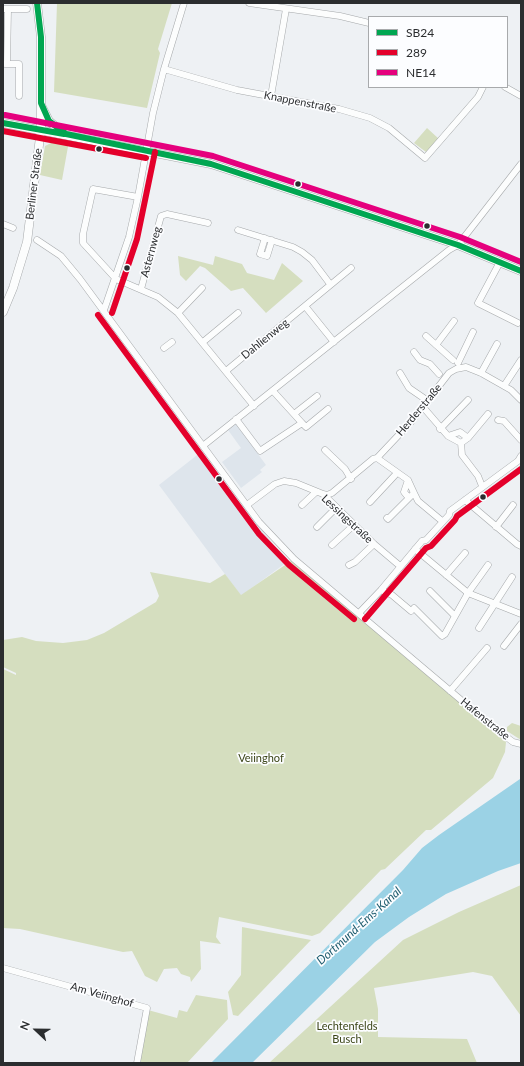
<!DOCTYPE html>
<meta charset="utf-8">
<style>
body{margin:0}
#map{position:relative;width:524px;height:1066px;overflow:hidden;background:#eef1f4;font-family:Lato,sans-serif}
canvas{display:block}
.frame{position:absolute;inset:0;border:4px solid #2b2d2f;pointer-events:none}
.legend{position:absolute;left:368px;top:16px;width:140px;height:72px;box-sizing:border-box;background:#fcfdff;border:1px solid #a8aaac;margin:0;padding:5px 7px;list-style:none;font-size:12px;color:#2b2d2f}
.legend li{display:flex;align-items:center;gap:8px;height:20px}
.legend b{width:20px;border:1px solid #a8aaac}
.north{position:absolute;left:16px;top:1010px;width:40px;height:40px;-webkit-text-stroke:3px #fcfdff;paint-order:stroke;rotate:292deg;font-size:11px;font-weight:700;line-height:16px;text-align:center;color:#2b2d2f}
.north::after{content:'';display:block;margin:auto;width:14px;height:18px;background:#2b2d2f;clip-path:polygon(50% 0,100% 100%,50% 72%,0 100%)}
</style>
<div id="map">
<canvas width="524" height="1066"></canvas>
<div class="frame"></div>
<ul class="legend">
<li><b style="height:5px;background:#00a651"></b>SB24</li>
<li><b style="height:5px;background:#e4002b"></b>289</li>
<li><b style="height:5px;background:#e5007d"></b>NE14</li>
</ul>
<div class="north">N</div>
</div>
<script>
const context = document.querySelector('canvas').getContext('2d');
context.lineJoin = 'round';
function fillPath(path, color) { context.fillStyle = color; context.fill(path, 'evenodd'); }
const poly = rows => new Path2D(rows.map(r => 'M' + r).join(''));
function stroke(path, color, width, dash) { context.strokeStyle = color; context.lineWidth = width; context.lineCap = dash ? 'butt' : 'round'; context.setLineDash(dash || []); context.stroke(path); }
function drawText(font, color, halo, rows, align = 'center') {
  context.font = font + ' Lato,sans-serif'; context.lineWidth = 3.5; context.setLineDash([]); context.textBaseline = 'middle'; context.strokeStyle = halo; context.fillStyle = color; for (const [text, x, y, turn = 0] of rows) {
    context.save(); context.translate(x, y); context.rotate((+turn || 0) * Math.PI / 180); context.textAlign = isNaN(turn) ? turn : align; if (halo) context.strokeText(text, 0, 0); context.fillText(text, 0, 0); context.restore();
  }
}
fillPath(poly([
 [236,424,266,465,260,470,262,472,241,488,222,462,241,448,228,430],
 [201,452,287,562,241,596,159,485]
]), '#dee5ec');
fillPath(poly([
 [57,3,172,3,158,49,160,53,147,108,54,92],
 [427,128,439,139,426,152,414,143],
 [59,139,69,141,62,180,40,175,45,146],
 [178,256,213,265,215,256,242,264,247,273,274,280,282,263,303,281,266,313,243,288,231,291,205,268,200,266,186,281,180,275],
 [291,561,440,682,504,737,506,742,505,752,493,778,431,830,426,830,385,869,381,870,320,933,312,936,219,917,216,937,221,944,200,941,201,969,191,982,190,977,181,974,177,968,164,969,157,982,145,976,132,951,123,952,20,929,3,928,3,669,16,675,16,673,3,667,3,640,22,637,36,641,63,643,87,640,104,633,156,602,159,596,150,572,210,583,225,574,241,595],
 [512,723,521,726,521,740,507,731,507,727],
 [521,885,521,1016,492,976,473,972,374,988,378,1009,378,1037,467,1039,477,1063,269,1063,403,940,459,912],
 [242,927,311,940,238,1016,233,1015,228,992,241,975],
 [196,995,227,1000,228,1019,187,1063,139,1063,148,1010,177,1018,179,1010,187,1012]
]), '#d5debf');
fillPath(poly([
 [520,779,521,779,521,863,498,871,446,894,409,917,375,942,252,1063,211,1063,403,870,422,848,439,835]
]), '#9bd2e5');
const minor = poly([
 [249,3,340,16,369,23],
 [3,9,27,9],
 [5,64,19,64,19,96],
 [7,64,8,9],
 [164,69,237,90,339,109,370,118,389,128,425,158,478,97,483,87],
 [505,87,521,96],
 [271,96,286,9],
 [138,197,93,189,83,234,83,243,116,279,158,297,178,313,254,406],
 [3,224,13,228],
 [238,230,293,247,302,252,312,260,330,284],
 [265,238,260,254,267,256,272,240],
 [37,240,61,256,80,279,259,522,294,559,493,727,513,742,521,744],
 [500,262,478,303,518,323],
 [141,289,161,216,167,214,208,223],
 [305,306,334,342],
 [104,310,129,237,138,197,153,113,164,69,184,3],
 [178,313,202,288],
 [426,336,453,360],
 [203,342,238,313],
 [436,345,454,321],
 [164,348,172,342],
 [414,352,420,360,430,364,439,374],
 [458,363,473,332],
 [226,371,351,268],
 [400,373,409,388,428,401],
 [481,373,497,344],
 [504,386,521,360],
 [423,407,448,436,461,443,468,438,460,432,448,436],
 [294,414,317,396],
 [236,419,260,451,302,423,273,391],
 [498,420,504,421,521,440],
 [302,423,306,427,328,409],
 [440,429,468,400],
 [468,438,488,414],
 [461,443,462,455,478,476,482,486],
 [204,445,449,250,458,245,521,164],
 [325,450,345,469,351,479],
 [377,458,408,480,414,493,409,498,404,492,408,480],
 [414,493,418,501,442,521],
 [323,494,327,495,332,493,373,459,377,458,411,422,449,373,456,369,466,367,481,373,511,390,521,400],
 [465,500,517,544,521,546],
 [370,502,397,473],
 [247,505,275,484,284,481,296,483,323,494,374,544,400,566],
 [302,505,316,492],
 [387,518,388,519,409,498],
 [317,527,336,508],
 [496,527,513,505],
 [332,545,354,525],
 [415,549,468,593,521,614],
 [349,565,355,562,374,544],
 [446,575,465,553],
 [381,590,392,595,411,611],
 [430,591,455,616],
 [414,608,442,636,445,634,468,593,488,565],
 [359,613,381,590,422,541,426,540,449,515,450,511,518,461,521,456],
 [479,628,512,577],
 [504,646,521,624],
 [450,691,487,648],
 [3,968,147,1008,137,1063]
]);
const major = poly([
 [42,107,49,121,62,132],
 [3,123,211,164,458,245,521,271],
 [3,312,13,288,27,242,41,129,41,37,37,3]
]);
stroke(minor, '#a5a8aa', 7);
stroke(major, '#a5a8aa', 9);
stroke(minor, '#fcfdfd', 6);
stroke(major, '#fcfdfd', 8);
stroke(poly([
 [37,3,41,37,41,103,49,121,66,134,211,164,458,245,521,271],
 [3,123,64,134]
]), '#00a651', 6);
stroke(poly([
 [3,131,146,158],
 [112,313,137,239,155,152],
 [98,315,259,534,289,565,354,619],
 [365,619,426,548,431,546,455,520,457,516,521,469]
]), '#e4002b', 6);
stroke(poly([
 [5,115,213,156,460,237,521,262]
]), '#e5007d', 6);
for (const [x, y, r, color] of [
 [99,149,3.5,"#2b2d2f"],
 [298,184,3.5,"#2b2d2f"],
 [427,226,3.5,"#2b2d2f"],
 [127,268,3.5,"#2b2d2f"],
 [219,479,3.5,"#2b2d2f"],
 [483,497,3.5,"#2b2d2f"]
]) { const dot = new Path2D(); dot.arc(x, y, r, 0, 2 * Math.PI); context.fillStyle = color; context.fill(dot); stroke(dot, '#fcfdff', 1.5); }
drawText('11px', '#2b2d2f', '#fcfdff', [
 ["Knappenstraße",300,102,11],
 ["Berliner Straße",34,184,-83],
 ["Asternweg",151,252,-75],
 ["Dahlienweg",265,339,-39],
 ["Herderstraße",419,410,-50],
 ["Lessingstraße",347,519,43],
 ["Hafenstraße",485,719,39],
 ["Am Veiinghof",102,995,16]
]);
drawText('11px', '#3a4416', '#fcfdff', [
 ["Veiinghof",261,758],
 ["Lechtenfelds",347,1026],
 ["Busch",347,1039]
]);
drawText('italic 12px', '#1f5e70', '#fcfdff', [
 ["Dortmund-Ems-Kanal",359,926,-42]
]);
</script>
